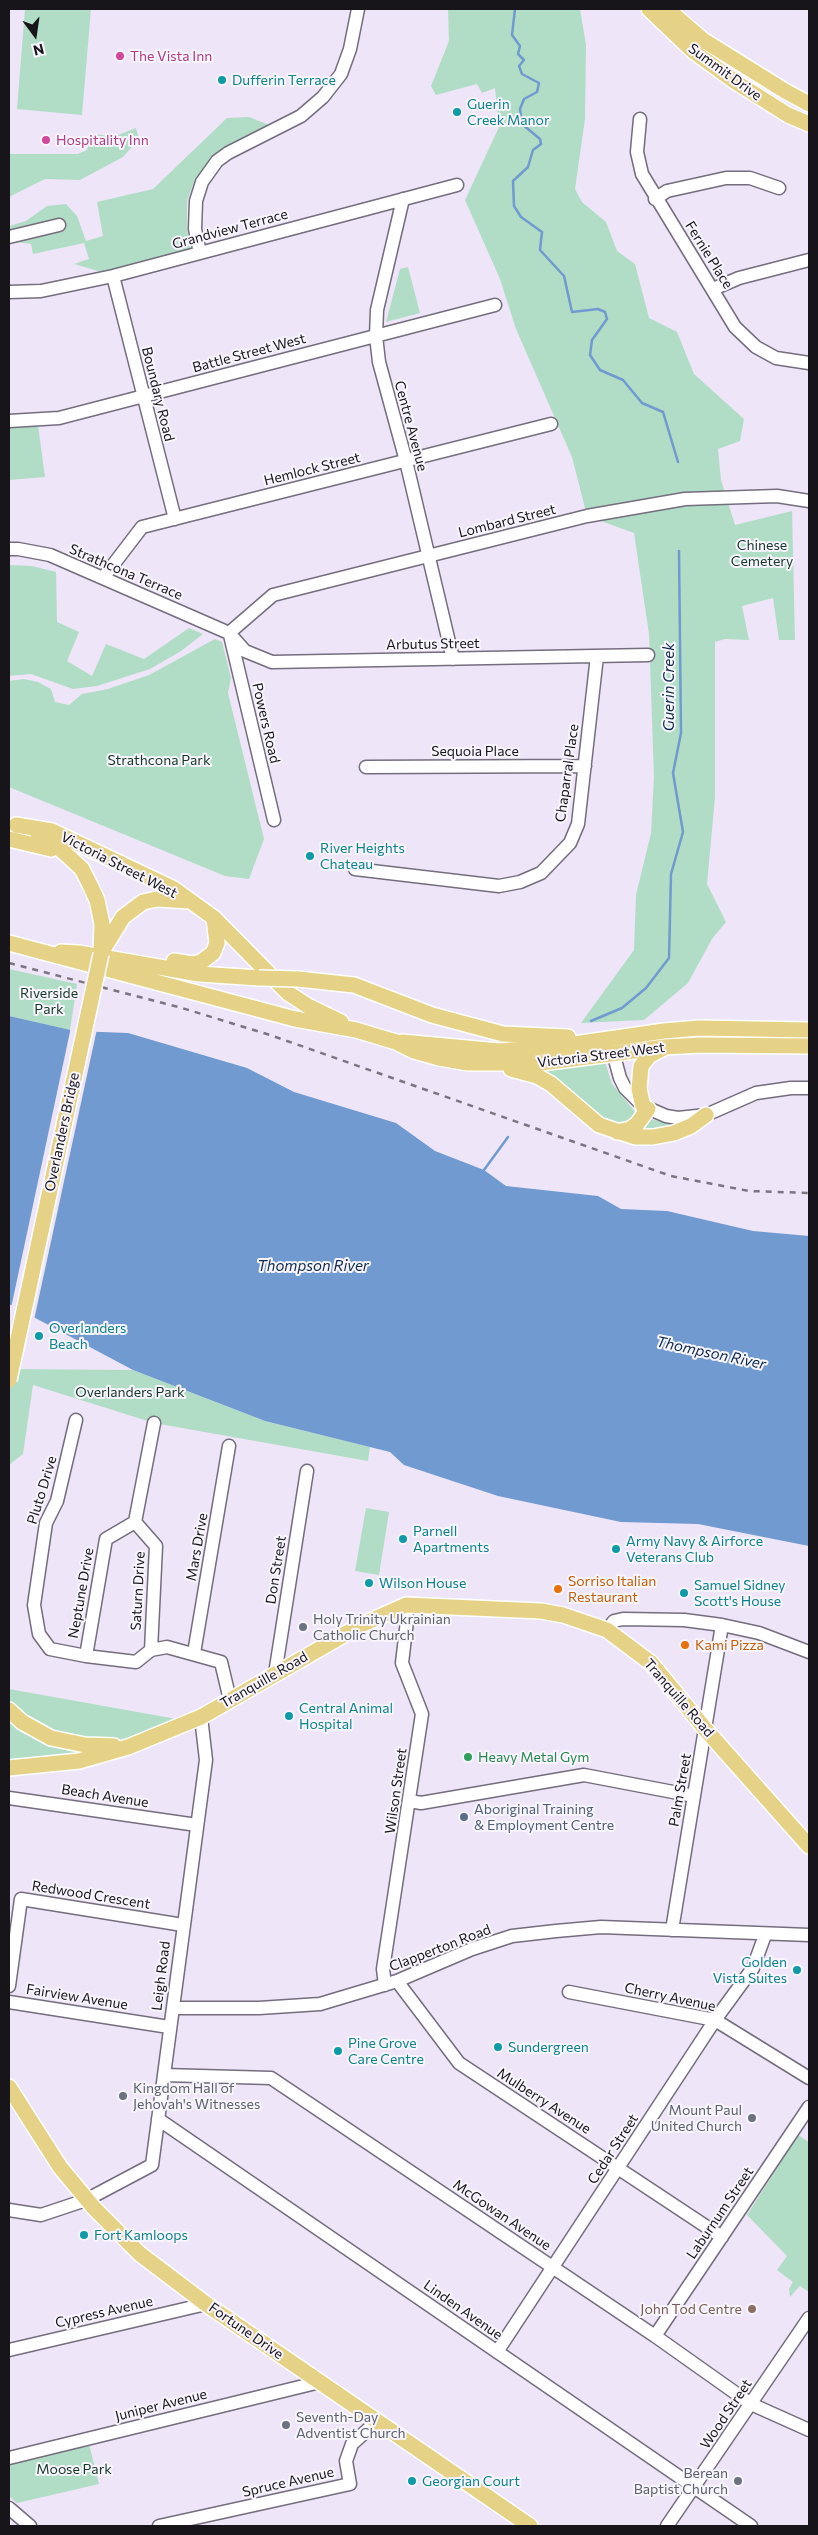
<!DOCTYPE html>
<style>
body{margin:0}
#map{position:relative;width:818px;height:2535px;overflow:hidden;background:#eee5f8;font-family:Commissioner,sans-serif}
canvas{display:block}
.frame{position:absolute;inset:0;border:10px solid #17141a;pointer-events:none}
.north{position:absolute;left:10px;top:10px;width:50px;height:50px;-webkit-text-stroke:4px #f8f5fd;paint-order:stroke;rotate:166deg;font-size:14px;font-weight:700;line-height:20px;text-align:center;color:#17141a}
.north::after{content:'';display:block;margin:auto;width:18px;height:22px;background:#17141a;clip-path:polygon(50% 0,100% 100%,50% 72%,0 100%)}
</style>
<div id="map">
<canvas width="818" height="2535"></canvas>
<div class="frame"></div>
<div class="north">N</div>
</div>
<script>
const context = document.querySelector('canvas').getContext('2d');
context.lineJoin = 'round';
function fillPath(path, color) { context.fillStyle = color; context.fill(path, 'evenodd'); }
const poly = rows => new Path2D(rows.map(r => 'M' + r).join(''));
function stroke(path, color, width, dash) { context.strokeStyle = color; context.lineWidth = width; context.lineCap = dash ? 'butt' : 'round'; context.setLineDash(dash || []); context.stroke(path); }
function drawText(font, color, halo, rows, align = 'center') {
  context.font = font + ' Commissioner,sans-serif'; context.lineWidth = 4; context.setLineDash([]); context.textBaseline = 'middle'; context.strokeStyle = halo; context.fillStyle = color; for (const [text, x, y, turn = 0] of rows) {
    context.save(); context.translate(x, y); context.rotate((+turn || 0) * Math.PI / 180); context.textAlign = isNaN(turn) ? turn : align; if (halo) context.strokeText(text, 0, 0); context.fillText(text, 0, 0); context.restore();
  }
}
fillPath(poly([
 [25,9,91,9,82,115,17,109],
 [448,9,580,9,586,45,585,119,575,189,582,202,606,222,617,251,635,264,649,318,677,332,694,374,744,419,740,441,718,449,721,480,735,525,792,511,795,640,779,640,773,598,742,606,749,640,725,639,715,642,715,797,707,884,726,922,712,939,688,983,644,1020,581,1023,634,950,636,895,651,833,654,777,649,634,634,533,587,516,572,457,516,329,500,279,465,200,499,127,495,88,482,93,477,84,436,95,431,86,449,41],
 [249,117,269,125,242,139,212,159,195,179,187,201,187,230,191,249,102,272,74,264,89,259,84,243,33,254,31,244,9,241,9,226,26,221,47,206,66,204,77,216,86,241,103,236,97,202,153,189,227,118],
 [136,128,139,139,123,157,80,180,45,179,9,197,9,154,78,154,87,150,91,137,96,134,113,137],
 [408,267,420,313,386,322,400,269],
 [38,425,45,477,9,480,9,427],
 [9,565,32,566,56,572,57,622,79,632,67,661,92,676,106,644,144,659,189,628,203,634,181,651,150,669,97,686,73,689,31,674,9,676],
 [215,639,222,642,231,678,228,693,264,839,249,879,225,876,9,787,9,681,24,679,38,682,51,689,55,702,69,705,82,694,108,689,149,675],
 [9,969,77,984,70,1030,9,1016],
 [605,1062,612,1084,636,1113,636,1116,627,1126,601,1120,537,1068],
 [649,1119,654,1120,678,1126,639,1132],
 [9,1369,133,1370,265,1421,370,1447,368,1461,154,1423,33,1385,23,1454,9,1465],
 [366,1508,389,1512,379,1575,355,1571],
 [9,1689,182,1720,125,1743,60,1736,9,1706],
 [9,1715,100,1751,41,1763,9,1762],
 [798,2135,809,2142,809,2292,800,2286,790,2297,789,2289,793,2282,777,2270,787,2256,747,2215],
 [89,2444,99,2484,17,2503,9,2496,9,2465]
]), '#b1ddc6');
fillPath(poly([
 [9,1016,75,1031,128,1033,247,1068,294,1092,396,1123,435,1151,484,1170,506,1186,598,1196,621,1209,667,1211,753,1231,809,1236,809,1546,698,1524,621,1522,498,1496,404,1465,390,1452,265,1421,133,1370,9,1304]
]), '#709ad0');
fillPath(poly([
 [71,1027,97,1029,34,1320,11,1308]
]), '#eee5f8');
stroke(poly([
 [515,9,512,35,520,46,518,54,524,60,519,66,522,74,539,83,537,92,524,99,520,109,522,124,540,139,541,144,533,150,528,167,513,181,514,206,521,217,542,232,540,250,564,276,572,312,598,309,605,312,607,319,592,340,590,355,600,370,623,380,642,403,663,412,678,462],
 [591,1021,622,1008,646,988,669,958,671,874,683,832,673,773,681,733,679,551],
 [484,1170,508,1137]
]), '#709ad0', 2.5);
const minor = poly([
 [640,119,637,152,642,174,735,327,756,347,776,358,809,363],
 [403,199,377,310,376,336,379,362,406,461,453,659],
 [655,199,667,191,726,178,750,178,779,188],
 [9,237,59,225],
 [200,253,195,229,196,201,202,182,217,161,228,153,301,116,323,97,341,74,350,49,358,9],
 [113,276,175,519],
 [713,289,739,278,809,260],
 [9,292,41,291,113,276,457,185],
 [9,421,59,418,495,305],
 [9,549,18,549,50,555,229,633,245,651,272,662,648,655],
 [103,578,142,527,551,424],
 [229,633,273,595,587,516,685,499,777,496,809,501],
 [230,635,274,820],
 [366,767,585,766],
 [355,869,499,886,520,882,541,873,570,843,578,824,597,656],
 [611,1045,620,1078,625,1088,643,1106,666,1116,678,1118,706,1115,756,1093,791,1088,809,1088],
 [76,1420,57,1501,46,1523,34,1605,39,1634,50,1649,86,1656,136,1662,151,1650,167,1647,221,1662,230,1700],
 [135,1522,156,1546,151,1650],
 [135,1522,154,1423],
 [607,1630,614,1621,623,1619,684,1620,722,1625,759,1633,809,1652],
 [194,1653,229,1446],
 [86,1656,106,1539,135,1522],
 [275,1674,307,1471],
 [9,1798,197,1825],
 [410,1801,421,1803,584,1775,694,1796],
 [672,1930,722,1625],
 [397,1981,459,2063,722,2237],
 [385,1985,383,1969,422,1714,402,1663,407,1621,406,1605],
 [9,1986,21,1899,183,1925],
 [569,1992,715,2020,809,2078],
 [9,2002,169,2027],
 [173,2008,259,2008,320,2004,397,1981,472,1949,512,1936,556,1931,601,1927,809,1935],
 [164,2075,271,2078,655,2336,751,2404,809,2430],
 [158,2119,751,2526],
 [9,2210,41,2215,86,2200,152,2165,206,1760,201,1717],
 [655,2336,809,2107],
 [9,2350,206,2304],
 [497,2352,715,2020,753,1968,765,1935],
 [9,2458,320,2382],
 [9,2508,30,2526],
 [159,2526,350,2484,346,2461,352,2444,375,2423,379,2422],
 [667,2526,809,2318]
]);
const major = poly([
 [649,9,693,51,734,81,788,115,809,124],
 [667,9,703,40,785,91,809,104],
 [16,825,52,831,174,889,214,918,288,993,308,1006,341,1022],
 [38,834,50,840,68,856,82,869,90,885,97,900,102,924,101,954],
 [9,839,51,849],
 [9,943,295,1019,356,1030,396,1042,414,1051,439,1058,468,1063,541,1063,665,1047,700,1045,809,1046],
 [104,948,123,917,143,902,157,899,189,901],
 [61,952,79,953,199,974,259,978],
 [174,961,192,964,201,962,213,953,217,943,214,918],
 [298,979,354,985,432,1015,503,1034,568,1037],
 [402,1042,499,1051,567,1045,664,1031,699,1028,809,1030],
 [511,1069,537,1076,551,1084,599,1125,635,1137,653,1137,674,1133,691,1126,706,1115],
 [643,1106,639,1089,641,1066,650,1055,662,1049],
 [617,1132,630,1129,637,1124,648,1109],
 [9,1710,22,1722,51,1738,85,1745,114,1746],
 [9,1768,79,1761,128,1747,201,1717,361,1625,406,1605,541,1611,563,1615,607,1630,651,1663,706,1730,809,1846],
 [9,2087,60,2167,94,2208,140,2254,206,2304,530,2526]
]);
stroke(minor, '#746d7d', 15);
stroke(major, '#fff', 18);
stroke(minor, '#fff', 12);
stroke(major, '#e6d286', 15);
stroke(poly([
 [9,963,182,1008,270,1035,671,1176,749,1191,809,1193]
]), '#7b7581', 2.5, [6, 6]);
const majorBridge = poly([
 [259,978,298,979],
 [9,1380,101,954]
]);
stroke(majorBridge, '#fff', 18, []);
stroke(majorBridge, '#e6d286', 15);
for (const [x, y, r, color] of [
 [120,56,5,"#d1479c"],
 [222,80,5,"#0f9aa8"],
 [457,112,5,"#0f9aa8"],
 [46,140,5,"#d1479c"],
 [310,856,5,"#0f9aa8"],
 [39,1336,5,"#0f9aa8"],
 [403,1539,5,"#0f9aa8"],
 [616,1549,5,"#0f9aa8"],
 [369,1583,5,"#0f9aa8"],
 [558,1589,5,"#e8710a"],
 [684,1593,5,"#0f9aa8"],
 [303,1627,5,"#6b7280"],
 [685,1645,5,"#e8710a"],
 [289,1716,5,"#0f9aa8"],
 [468,1757,5,"#2e9e5b"],
 [464,1817,5,"#5c6f8a"],
 [797,1970,5,"#0f9aa8"],
 [498,2047,5,"#0f9aa8"],
 [338,2051,5,"#0f9aa8"],
 [123,2096,5,"#6b7280"],
 [752,2118,5,"#6b7280"],
 [84,2235,5,"#0f9aa8"],
 [752,2309,5,"#8d6e63"],
 [286,2425,5,"#6b7280"],
 [412,2481,5,"#0f9aa8"],
 [738,2481,5,"#6b7280"]
]) { const dot = new Path2D(); dot.arc(x, y, r, 0, 2 * Math.PI); context.fillStyle = color; context.fill(dot); stroke(dot, '#f8f5fd', 2); }
drawText('14px', '#b23c85', '#f8f5fd', [
 ["The Vista Inn",130,56],
 ["Hospitality Inn",56,140]
], 'left');
drawText('14px', '#17141a', '#f8f5fd', [
 ["Summit Drive",725,72,36],
 ["Grandview Terrace",230,229,-15],
 ["Fernie Place",709,255,58],
 ["Battle Street West",249,353,-15],
 ["Boundary Road",158,394,76],
 ["Centre Avenue",411,426,75],
 ["Hemlock Street",312,469,-14],
 ["Lombard Street",507,521,-14],
 ["Strathcona Terrace",126,572,23],
 ["Arbutus Street",433,644,-1],
 ["Powers Road",266,723,77],
 ["Sequoia Place",475,751],
 ["Chaparral Place",567,773,-82],
 ["Victoria Street West",119,865,27],
 ["Victoria Street West",601,1055,-7],
 ["Overlanders Bridge",62,1132,-78],
 ["Pluto Drive",42,1490,-73],
 ["Mars Drive",197,1547,-80],
 ["Don Street",276,1570,-81],
 ["Saturn Drive",138,1591,-87],
 ["Neptune Drive",81,1593,-80],
 ["Tranquille Road",264,1680,-30],
 ["Tranquille Road",679,1698,49],
 ["Palm Street",680,1790,-80],
 ["Wilson Street",396,1791,-82],
 ["Beach Avenue",105,1796,9],
 ["Redwood Crescent",91,1895,9],
 ["Clapperton Road",440,1948,-21],
 ["Leigh Road",161,1976,-83],
 ["Fairview Avenue",77,1997,9],
 ["Cherry Avenue",670,1997,12],
 ["Mulberry Avenue",544,2101,33],
 ["Cedar Street",613,2149,-57],
 ["Laburnum Street",720,2213,-56],
 ["McGowan Avenue",502,2215,34],
 ["Linden Avenue",463,2310,35],
 ["Cypress Avenue",104,2312,-13],
 ["Fortune Drive",246,2331,35],
 ["Juniper Avenue",161,2405,-14],
 ["Wood Street",726,2414,-56],
 ["Spruce Avenue",288,2482,-13]
]);
drawText('14px', '#0d838f', '#f8f5fd', [
 ["Dufferin Terrace",232,80],
 ["Guerin",467,104],
 ["Creek Manor",467,120],
 ["River Heights",320,848],
 ["Chateau",320,864],
 ["Overlanders",49,1328],
 ["Beach",49,1344],
 ["Parnell",413,1531],
 ["Apartments",413,1547],
 ["Army Navy & Airforce",626,1541],
 ["Veterans Club",626,1557],
 ["Wilson House",379,1583],
 ["Samuel Sidney",694,1585],
 ["Scott's House",694,1601],
 ["Central Animal",299,1708],
 ["Hospital",299,1724],
 ["Golden",787,1962,"right"],
 ["Vista Suites",787,1978,"right"],
 ["Pine Grove",348,2043],
 ["Care Centre",348,2059],
 ["Sundergreen",508,2047],
 ["Fort Kamloops",94,2235],
 ["Georgian Court",422,2481]
], 'left');
drawText('14px', '#143727', '#f8f5fd', [
 ["Chinese",762,545],
 ["Cemetery",762,561],
 ["Strathcona Park",159,760],
 ["Riverside",49,993],
 ["Park",49,1009],
 ["Overlanders Park",130,1392],
 ["Moose Park",74,2469]
]);
drawText('14px', '#c56008', '#f8f5fd', [
 ["Sorriso Italian",568,1581],
 ["Restaurant",568,1597],
 ["Kami Pizza",695,1645]
], 'left');
drawText('14px', '#5b616d', '#f8f5fd', [
 ["Holy Trinity Ukrainian",313,1619],
 ["Catholic Church",313,1635],
 ["Kingdom Hall of",133,2088],
 ["Jehovah's Witnesses",133,2104],
 ["Mount Paul",742,2110,"right"],
 ["United Church",742,2126,"right"],
 ["Seventh-Day",296,2417],
 ["Adventist Church",296,2433],
 ["Berean",728,2473,"right"],
 ["Baptist Church",728,2489,"right"]
], 'left');
drawText('14px', '#27864d', '#f8f5fd', [
 ["Heavy Metal Gym",478,1757]
], 'left');
drawText('14px', '#4e5e75', '#f8f5fd', [
 ["Aboriginal Training",474,1809],
 ["& Employment Centre",474,1825]
], 'left');
drawText('14px', '#785e54', '#f8f5fd', [
 ["John Tod Centre",742,2309]
], 'right');
drawText('italic 15px', '#0c2a4d', '#f8f5fd', [
 ["Guerin Creek",669,687,-90],
 ["Thompson River",313,1266],
 ["Thompson River",711,1353,12]
]);
</script>
